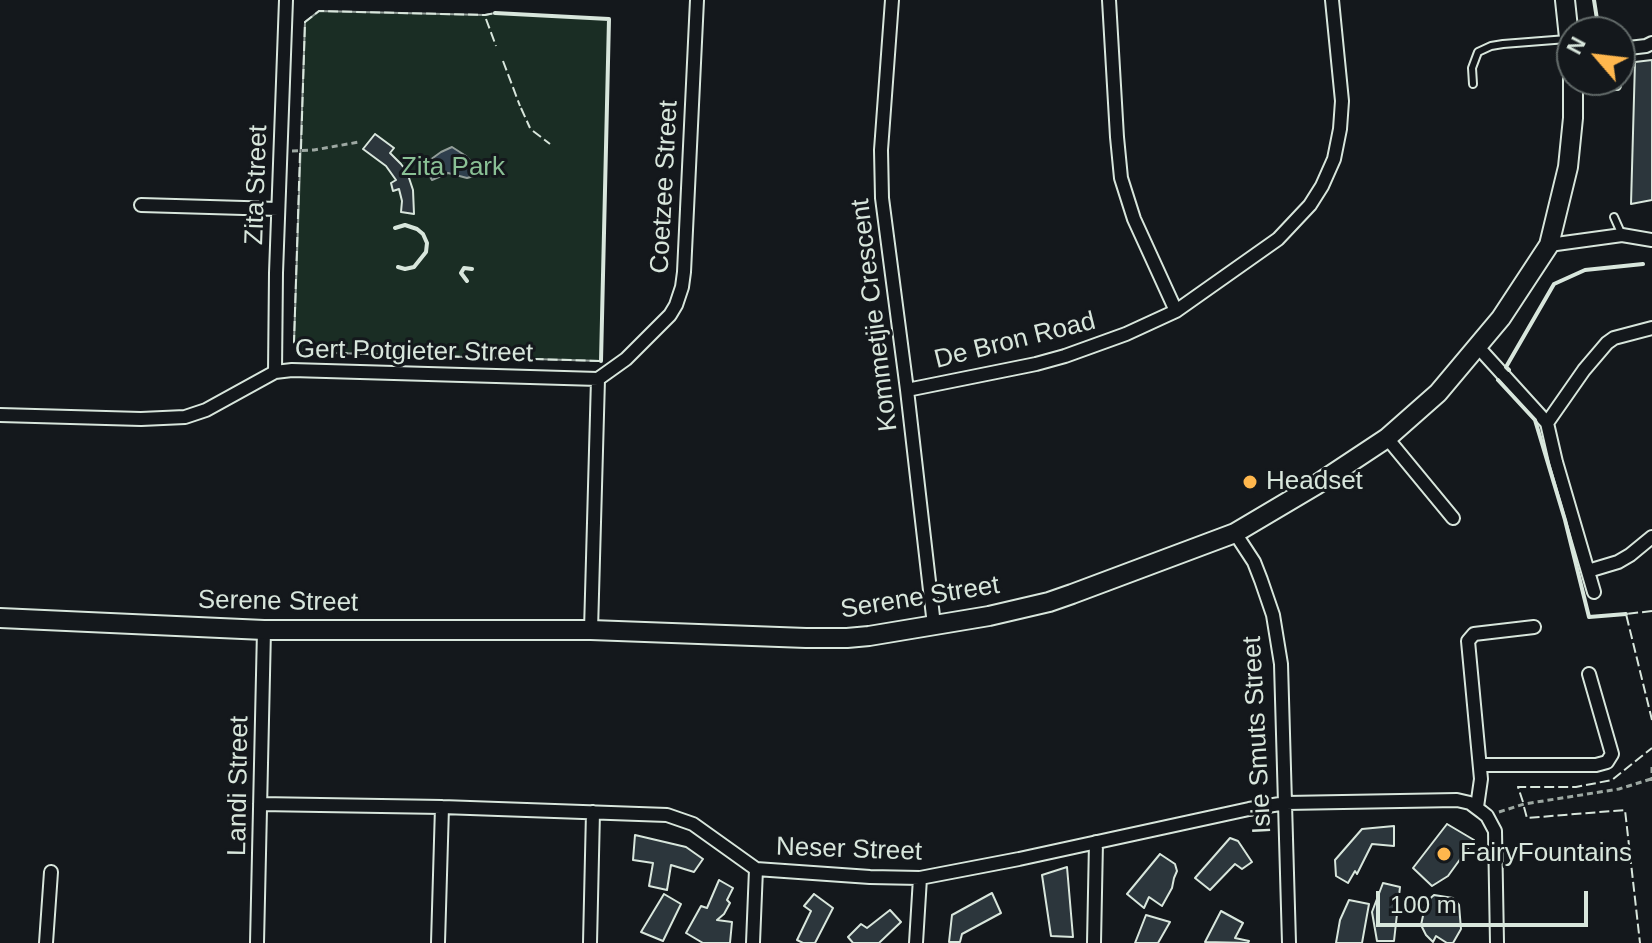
<!DOCTYPE html>
<style>
body{margin:0}
#map{position:relative;width:1652px;height:943px;overflow:hidden;background:#14181c;font-family:Arial,sans-serif}
canvas{display:block}
.north{position:absolute;left:1556px;top:16px;width:80px;height:80px;box-sizing:border-box;background:#14181c;border:2px solid #626a69;border-radius:50%;rotate:298deg;font-size:22px;font-weight:700;line-height:32px;text-align:center;color:#d8e6dc}
.north::after{content:'';display:block;margin:auto;width:28px;height:36px;background:#ffb74d;clip-path:polygon(50% 0,100% 100%,50% 72%,0 100%)}
.scale{position:absolute;left:1376px;top:891px;width:212px;height:36px;box-sizing:border-box;border:4px solid #d8e6dc;border-top:0;padding-left:10px;font-size:24px;line-height:28px;white-space:nowrap;color:#d8e6dc;-webkit-text-stroke:6px #14181c;paint-order:stroke}
</style>
<div id="map">
<canvas width="1652" height="943"></canvas>
<div class="north">N</div>
<div class="scale">100 m</div>
</div>
<script>
const context = document.querySelector('canvas').getContext('2d');
context.lineJoin = 'round';
function fillPath(path, color) { context.fillStyle = color; context.fill(path, 'evenodd'); }
const poly = rows => new Path2D(rows.map(r => 'M' + r).join(''));
function stroke(path, color, width, dash) { context.strokeStyle = color; context.lineWidth = width; context.lineCap = dash ? 'butt' : 'round'; context.setLineDash(dash || []); context.stroke(path); }
function drawText(font, color, halo, rows, align = 'center') {
  context.font = font + ' Arial,sans-serif'; context.lineWidth = 6; context.setLineDash([]); context.textBaseline = 'middle'; context.strokeStyle = halo; context.fillStyle = color; for (const [text, x, y, turn = 0] of rows) {
    context.save(); context.translate(x, y); context.rotate((+turn || 0) * Math.PI / 180); context.textAlign = isNaN(turn) ? turn : align; if (halo) context.strokeText(text, 0, 0); context.fillText(text, 0, 0); context.restore();
  }
}
const green = poly([
 [319,11,485,15,495,13,609,19,601,361,301,352,294,342,305,22,319,11]
]);
fillPath(green, '#1a2d24');
stroke(green, '#939e99', 2);
const water = poly([
 [452,147,466,156,473,164,476,170,474,176,467,178,448,173,432,180,426,170,430,160,441,152,452,147]
]);
fillPath(water, '#2f3f4d');
stroke(water, '#939e99', 2);
const building = poly([
 [1652,60,1652,200,1631,204,1635,62,1652,60],
 [375,134,394,148,390,153,401,164,407,172,413,190,414,214,401,212,402,201,399,189,393,191,391,183,396,180,386,166,363,149,375,134],
 [1447,824,1474,840,1448,876,1432,886,1413,868,1447,824],
 [1394,826,1394,846,1372,844,1357,874,1355,871,1348,883,1336,876,1335,860,1362,829,1394,826],
 [635,835,686,847,703,859,694,872,671,865,667,890,649,886,653,863,633,860,635,835],
 [1230,838,1238,841,1252,862,1242,869,1235,864,1210,890,1195,878,1230,838],
 [1160,854,1175,864,1177,871,1174,878,1172,888,1162,906,1149,897,1144,908,1127,894,1160,854],
 [1067,867,1073,937,1051,936,1042,875,1067,867],
 [719,880,733,888,727,900,730,903,724,914,717,920,732,922,730,943,703,943,686,933,701,906,707,908,719,880],
 [1383,883,1400,887,1394,941,1377,941,1372,912,1383,883],
 [992,893,1001,913,962,934,960,942,949,942,952,915,992,893],
 [664,894,681,904,663,941,641,932,664,894],
 [814,894,833,908,815,943,803,943,797,940,811,911,804,906,814,894],
 [1434,895,1453,898,1459,905,1461,929,1453,943,1447,943,1436,936,1433,942,1426,935,1421,925,1426,902,1434,895],
 [1349,900,1369,904,1362,943,1336,943,1340,920,1349,900],
 [890,910,901,922,879,943,853,943,848,937,861,924,867,928,890,910],
 [1221,911,1243,923,1235,938,1249,941,1248,943,1205,942,1221,911],
 [1146,915,1170,922,1158,943,1135,943,1146,915]
]);
fillPath(building, '#2c363c');
stroke(building, '#d8e6dc', 2);
const lane = poly([
 [1473,84,1472,68,1478,52,1491,46,1503,44,1567,39],
 [1578,87,1617,86],
 [1614,217,1622,235]
]);
const street = poly([
 [892,0,881,150,882,198,907,390,934,625],
 [1109,0,1117,137,1121,178,1134,219,1176,311],
 [1620,49,1646,46,1652,43],
 [141,205,278,209],
 [1549,245,1622,235,1652,240],
 [1478,347,1547,423,1556,462,1594,592],
 [275,372,276,273,286,0],
 [598,379,626,359,670,315,676,305,682,287,684,272,697,0],
 [907,390,1036,364,1065,356,1126,334,1176,311,1278,239,1310,205,1322,186,1334,159,1340,129,1342,101,1332,0],
 [0,415,141,419,185,417,206,410,275,372,292,370,598,379],
 [1547,423,1584,370,1607,343,1614,338,1652,328],
 [1387,438,1453,518],
 [1235,533,1254,562,1261,580,1273,615,1281,664,1289,943],
 [1588,571,1618,562,1630,555,1652,537],
 [591,630,598,379],
 [1480,765,1596,765,1607,762,1612,754,1589,674],
 [260,804,442,807,667,815,693,824,756,869,870,877,920,878,1019,859,1249,809,1286,803,1457,800,1470,803,1482,812,1487,816,1495,831,1497,943],
 [1477,807,1481,779,1468,641,1474,634,1534,627],
 [46,943,51,872],
 [257,943,264,630],
 [438,943,442,807],
 [590,943,593,812],
 [753,943,756,869],
 [916,943,920,878],
 [1094,943,1096,842]
]);
const secondary = poly([
 [1565,0,1572,66],
 [0,618,264,630,591,630,806,638,847,638,869,636,989,616,1049,602,1072,594,1235,533,1316,485,1387,438,1438,393,1501,318,1549,245,1568,167,1573,118,1573,80]
]);
stroke(lane, '#d8e6dc', 10);
stroke(street, '#d8e6dc', 16);
stroke(secondary, '#d8e6dc', 22);
stroke(poly([
 [292,151,314,150,359,142],
 [1652,767,1652,781],
 [1499,812,1524,804,1619,789,1651,779]
]), '#9da8a2', 3, [6, 4]);
stroke(lane, '#14181c', 6);
stroke(street, '#14181c', 12);
stroke(secondary, '#14181c', 18);
stroke(poly([
 [486,19,496,46],
 [503,61,520,106],
 [1620,62,1635,62],
 [521,108,530,128],
 [533,131,550,144],
 [301,149,305,22,319,11,485,15,495,13],
 [300,153,294,342,301,352,601,361],
 [1652,611,1626,614,1652,720],
 [1523,802,1518,787,1576,787,1612,780,1652,748],
 [1524,807,1527,818,1625,810,1640,943]
]), '#d8e6dc', 2, [10, 4]);
stroke(poly([
 [1594,0,1599,32],
 [495,13,609,19,601,361],
 [395,228,405,225,417,229,423,234,427,243,426,252,414,267,405,269,398,267],
 [467,281,461,273,464,268,472,269],
 [1509,370,1506,367,1554,284,1585,270,1643,264],
 [1498,380,1535,420,1565,520,1589,617,1626,614]
]), '#d8e6dc', 4);
for (const [x, y, r, color] of [
 [1250,482,8,"#ffb74d"],
 [1444,854,8,"#ffb74d"]
]) { const dot = new Path2D(); dot.arc(x, y, r, 0, 2 * Math.PI); context.fillStyle = color; context.fill(dot); stroke(dot, '#14181c', 3); }
drawText('26px', '#8ac095', '#14181c', [
 ["Zita Park",453,168]
]);
drawText('26px', '#d8e6dc', '#14181c', [
 ["Zita Street",257,185,-88],
 ["Coetzee Street",665,187,-87],
 ["Kommetjie Crescent",875,315,-97],
 ["De Bron Road",1015,341,-14],
 ["Gert Potgieter Street",414,352,1],
 ["Serene Street",920,598,-9],
 ["Serene Street",278,602,1],
 ["Isie Smuts Street",1258,735,-93],
 ["Landi Street",239,786,-89],
 ["Neser Street",849,850,2]
]);
drawText('26px', '#d8e6dc', '#14181c', [
 ["Headset",1266,482],
 ["FairyFountains",1460,854]
], 'left');
</script>
